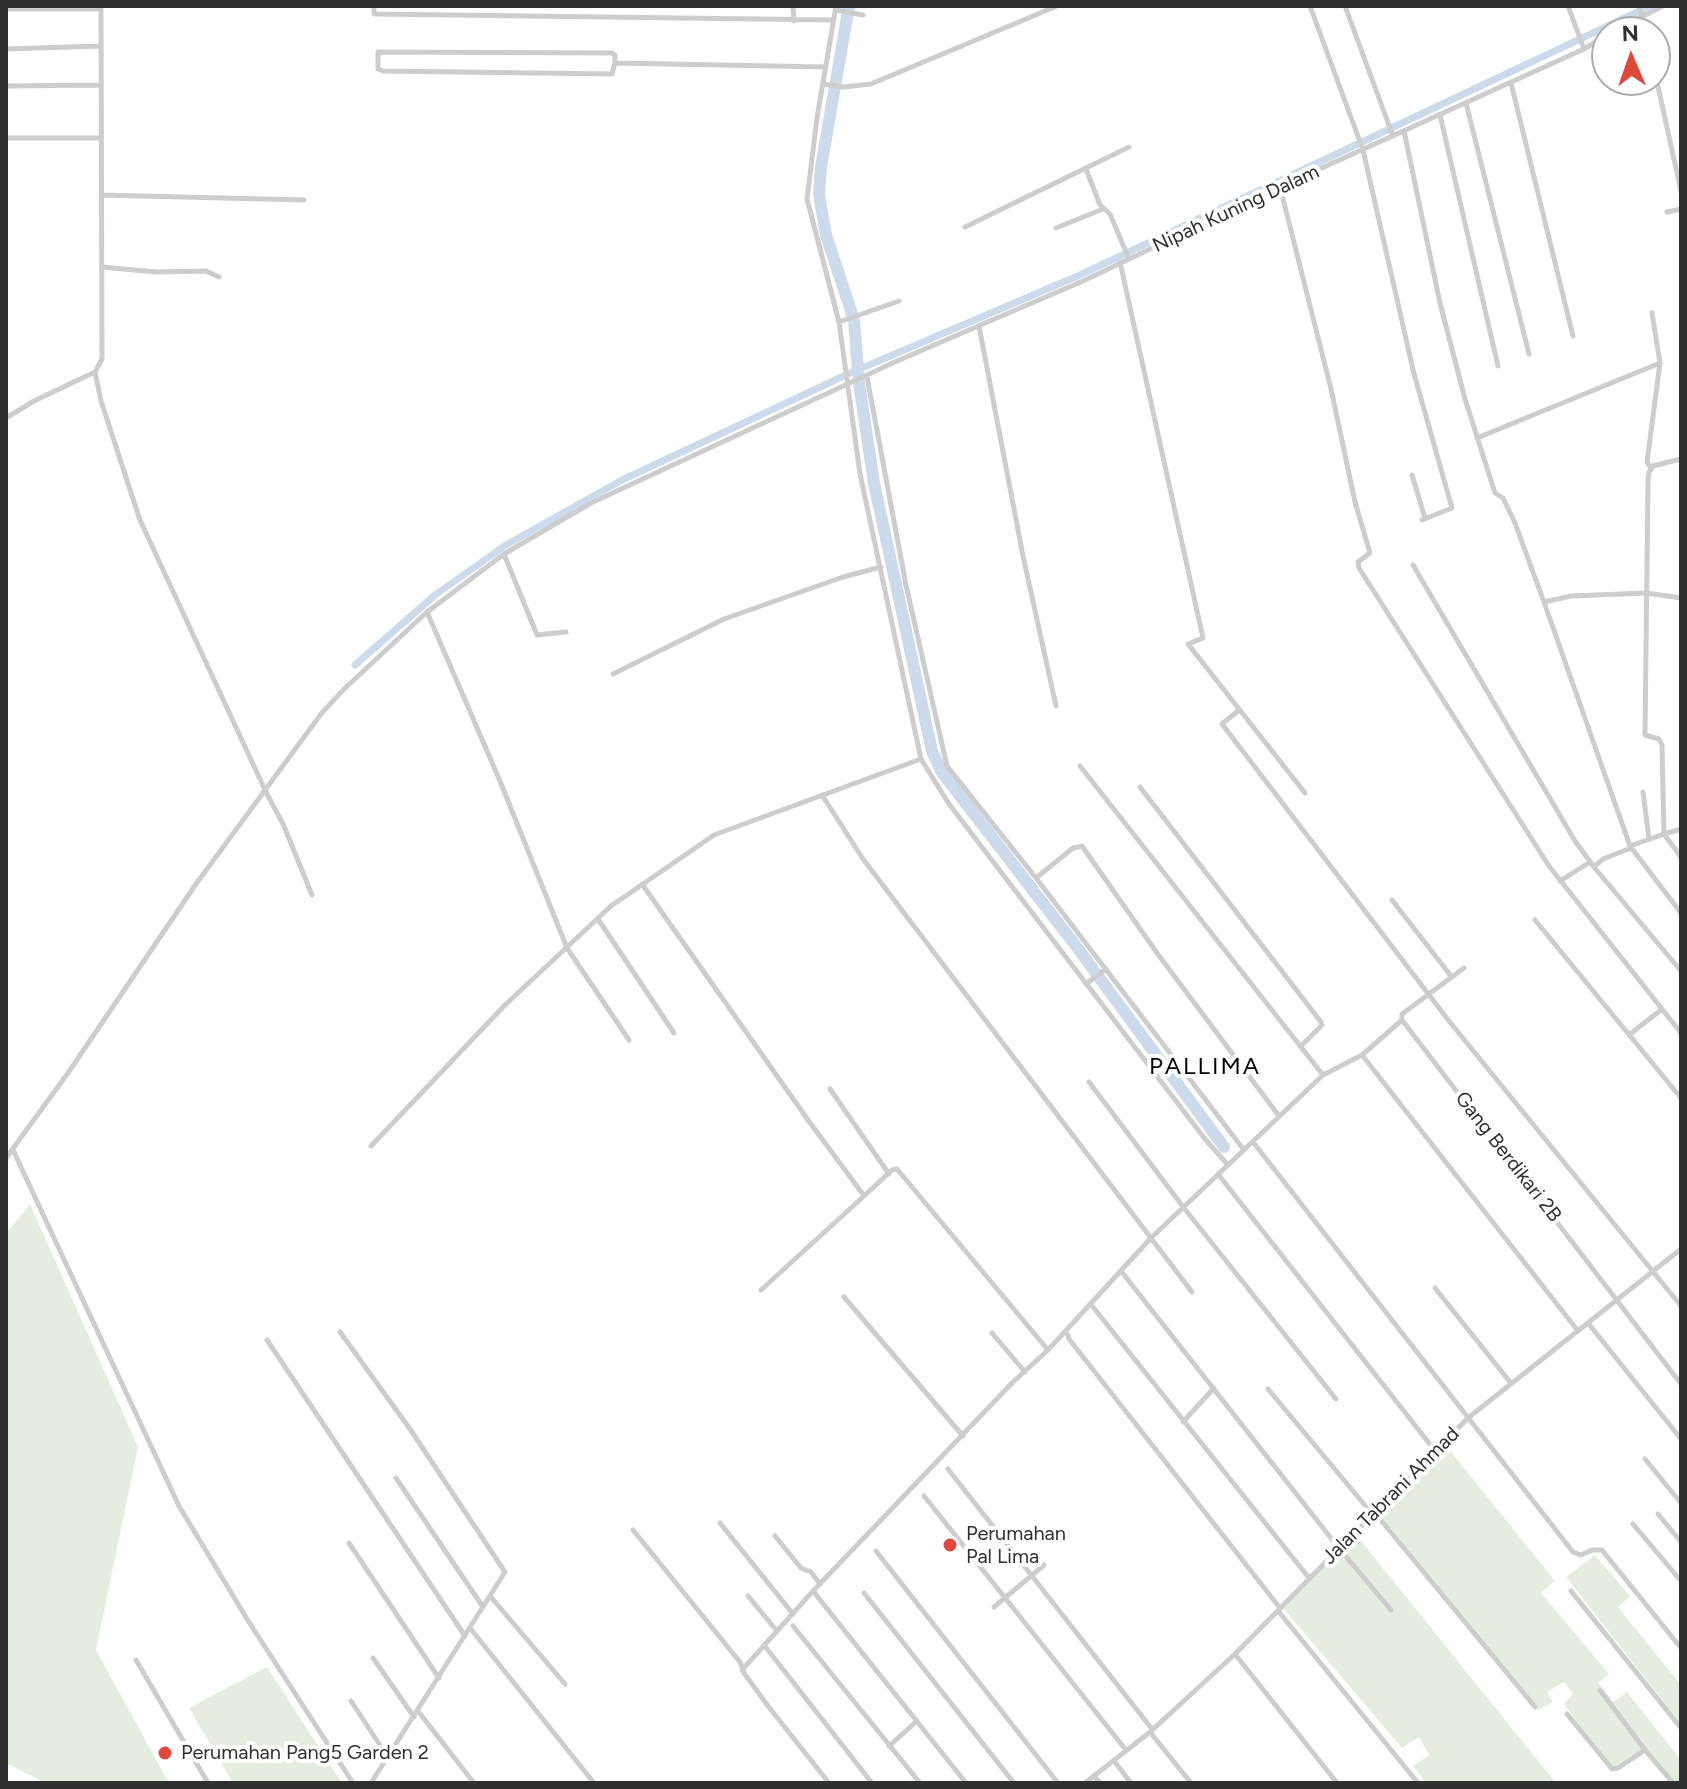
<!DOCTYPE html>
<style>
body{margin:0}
#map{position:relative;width:1687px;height:1789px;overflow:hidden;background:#fff;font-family:Figtree,sans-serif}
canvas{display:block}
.frame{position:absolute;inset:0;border:8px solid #303030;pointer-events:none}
.north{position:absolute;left:1591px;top:16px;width:80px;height:80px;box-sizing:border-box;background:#fff;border:2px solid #acacac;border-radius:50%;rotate:358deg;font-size:22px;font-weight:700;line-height:32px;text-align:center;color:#303030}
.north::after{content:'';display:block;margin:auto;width:28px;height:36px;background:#df483a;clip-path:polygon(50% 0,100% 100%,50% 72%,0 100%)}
</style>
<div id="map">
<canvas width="1687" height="1789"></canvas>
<div class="frame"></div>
<div class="north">N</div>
</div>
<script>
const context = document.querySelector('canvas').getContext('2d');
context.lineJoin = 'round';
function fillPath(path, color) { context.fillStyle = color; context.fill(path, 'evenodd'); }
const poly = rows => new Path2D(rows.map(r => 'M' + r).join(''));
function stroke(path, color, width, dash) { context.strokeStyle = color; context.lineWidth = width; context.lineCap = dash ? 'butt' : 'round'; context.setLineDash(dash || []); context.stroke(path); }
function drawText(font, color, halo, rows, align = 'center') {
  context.font = font + ' Figtree,sans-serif'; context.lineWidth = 8; context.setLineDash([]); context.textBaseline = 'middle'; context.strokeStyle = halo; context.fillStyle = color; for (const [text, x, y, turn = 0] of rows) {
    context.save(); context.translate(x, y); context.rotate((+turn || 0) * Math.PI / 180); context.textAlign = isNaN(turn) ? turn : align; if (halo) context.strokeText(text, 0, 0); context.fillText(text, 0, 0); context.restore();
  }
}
fillPath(poly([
 [30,1204,138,1447,96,1650,169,1783,45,1783,6,1763,6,1234],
 [1451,1452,1555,1581,1541,1593,1609,1674,1598,1683,1613,1702,1627,1692,1681,1760,1681,1783,1674,1783,1645,1748,1612,1769,1564,1704,1573,1694,1564,1682,1547,1692,1553,1702,1539,1710,1377,1511],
 [1357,1536,1556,1783,1426,1783,1413,1766,1429,1755,1419,1737,1402,1748,1282,1607],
 [1595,1555,1630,1596,1618,1607,1681,1685,1681,1724,1566,1577],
 [267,1667,342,1783,233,1783,189,1708]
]), '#e4eddf');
stroke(poly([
 [355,665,435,595,506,545,622,480,848,374,1080,275,1650,6]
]), '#ccdaeb', 7);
stroke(poly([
 [849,6,821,167,819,194,826,235,854,320,859,383,874,483,932,751,941,771,1076,946,1224,1147]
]), '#ccdaeb', 12);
stroke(poly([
 [374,6,374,14,834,20],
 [793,6,794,21],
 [836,6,817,118,807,199,839,322,860,474,921,759,949,804,1205,1139,1228,1165],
 [1310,6,1363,150,1414,374,1452,508,1422,520],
 [1345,6,1393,136],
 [1568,6,1584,49],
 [1639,6,1646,32],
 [6,9,101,9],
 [836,10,863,15],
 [1612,32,1663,6],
 [6,49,101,46],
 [615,63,612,74,383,71,378,69,378,52,612,53,615,55,615,63,826,67],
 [1655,73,1681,191],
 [1511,83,1573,336],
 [823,84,843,87,871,84,1057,6],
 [6,86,101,85],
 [1466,103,1529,354],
 [1440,115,1498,366],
 [1404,131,1440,303,1465,399,1495,493,1503,498,1515,523,1544,602],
 [6,138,101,138],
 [1086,169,1100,205,1110,214,1129,259],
 [1280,187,1331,389,1355,502,1370,553,1358,562,1359,568,1549,866,1681,1033],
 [101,195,304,200],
 [1667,212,1681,209],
 [965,227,1129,147],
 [1056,228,1103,209],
 [1120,262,1203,638,1188,644,1305,793],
 [102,267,156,272,206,271,219,277],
 [839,322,899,301],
 [979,326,1023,556,1056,706],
 [95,372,101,401,140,520,265,790,284,826,312,895],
 [867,377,906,585,947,766,1036,878,1244,1150],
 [6,418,34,401,95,372,102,359,101,6],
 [1477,438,1660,363],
 [1651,468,1647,462,1660,363,1652,313],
 [1412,475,1425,518],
 [504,554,537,635,566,632],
 [1413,565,1575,841,1594,867,1681,971],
 [1681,598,1646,593,1571,596,1544,602,1630,846,1681,913],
 [427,612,500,781,567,948,629,1040],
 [613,674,724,619,843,577,881,567],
 [1239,710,1222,724,1449,1021,1681,1306],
 [1080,766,1323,1075],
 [1140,787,1321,1022,1322,1025,1301,1046],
 [1643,792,1649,839],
 [822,795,863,859,1192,1292],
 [1681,829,1664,834,1681,857],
 [1630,846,1664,834,1662,745,1659,739,1645,735,1648,480,1649,472,1653,466,1681,459],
 [1594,867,1603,859,1631,848],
 [1036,878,1073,848,1082,846,1157,953,1279,1116],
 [1560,881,1590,862],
 [642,884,808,1120,862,1193,864,1196,892,1170,897,1169,1048,1350],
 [1392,900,1451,976],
 [598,919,674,1033],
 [1535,920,1681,1098],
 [1464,968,1402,1014,1402,1020,1681,1384],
 [1086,984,1106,969],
 [1629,1035,1662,1009],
 [1362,1055,1578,1331],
 [1089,1082,1184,1208,1336,1399],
 [830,1089,889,1174],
 [1253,1142,1573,1552,1581,1555,1592,1550,1602,1550,1681,1648],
 [371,1146,505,1005,611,906,714,835,921,759],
 [13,1150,179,1506,247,1619,353,1783],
 [6,1158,68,1073,196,884,321,714,343,690,427,612,504,554,591,503,897,361,1083,281,1280,187,1584,49,1607,35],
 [1218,1174,1436,1452],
 [1121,1271,1338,1547,1391,1610],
 [1435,1288,1510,1382],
 [761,1290,864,1196],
 [844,1297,963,1436],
 [1093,1307,1309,1578],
 [1588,1323,1681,1439],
 [340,1332,410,1429,505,1572,371,1783],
 [992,1333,1025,1372],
 [1068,1335,1069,1339,1280,1608],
 [267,1340,465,1636],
 [1268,1389,1373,1515],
 [1183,1422,1214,1388],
 [1645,1459,1681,1503],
 [948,1469,1152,1729],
 [396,1478,483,1607],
 [924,1496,1126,1750],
 [1375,1513,1535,1707],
 [1658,1514,1681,1542],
 [720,1523,793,1614],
 [1633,1524,1681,1581],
 [633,1530,740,1662,744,1673,768,1706,829,1783],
 [775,1536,801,1568,811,1572,820,1584],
 [349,1543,439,1678],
 [876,1551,1058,1783],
 [813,1591,966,1783],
 [1571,1591,1681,1728],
 [864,1593,1014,1783],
 [490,1596,565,1684],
 [748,1596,777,1631],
 [994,1607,1044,1565],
 [1279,1612,1418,1783],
 [793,1626,920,1783],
 [470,1628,594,1783],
 [764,1645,872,1783],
 [1235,1654,1337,1783],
 [373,1658,414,1717],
 [136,1660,208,1783],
 [742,1670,813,1591,1013,1382,1048,1350,1151,1238,1323,1075,1362,1055,1402,1020],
 [1600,1690,1645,1750],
 [351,1701,389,1759],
 [418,1711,474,1783],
 [1567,1714,1612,1769,1618,1768,1645,1750,1673,1783],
 [1150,1732,1191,1783],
 [889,1746,917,1721],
 [1114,1761,1131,1783],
 [1094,1776,1100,1783],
 [1085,1783,1150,1732,1235,1654,1468,1418,1681,1249]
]), '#cdcdcd', 5);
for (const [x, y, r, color] of [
 [950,1545,8,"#df483a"],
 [165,1753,8,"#df483a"]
]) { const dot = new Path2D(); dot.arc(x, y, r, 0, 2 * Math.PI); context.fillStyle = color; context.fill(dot); stroke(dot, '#fff', 3); }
drawText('20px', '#303030', '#fff', [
 ["Nipah Kuning Dalam",1236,209,-25],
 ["Gang Berdikari 2B",1508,1157,52],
 ["Jalan Tabrani Ahmad",1391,1496,-45]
]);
drawText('20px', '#303030', '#fff', [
 ["Perumahan",966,1534],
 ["Pal Lima",966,1557],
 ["Perumahan Pang5 Garden 2",181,1753]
], 'left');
context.letterSpacing = '2px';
drawText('24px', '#000', '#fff', [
 ["PALLIMA",1205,1067]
]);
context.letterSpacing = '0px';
</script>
